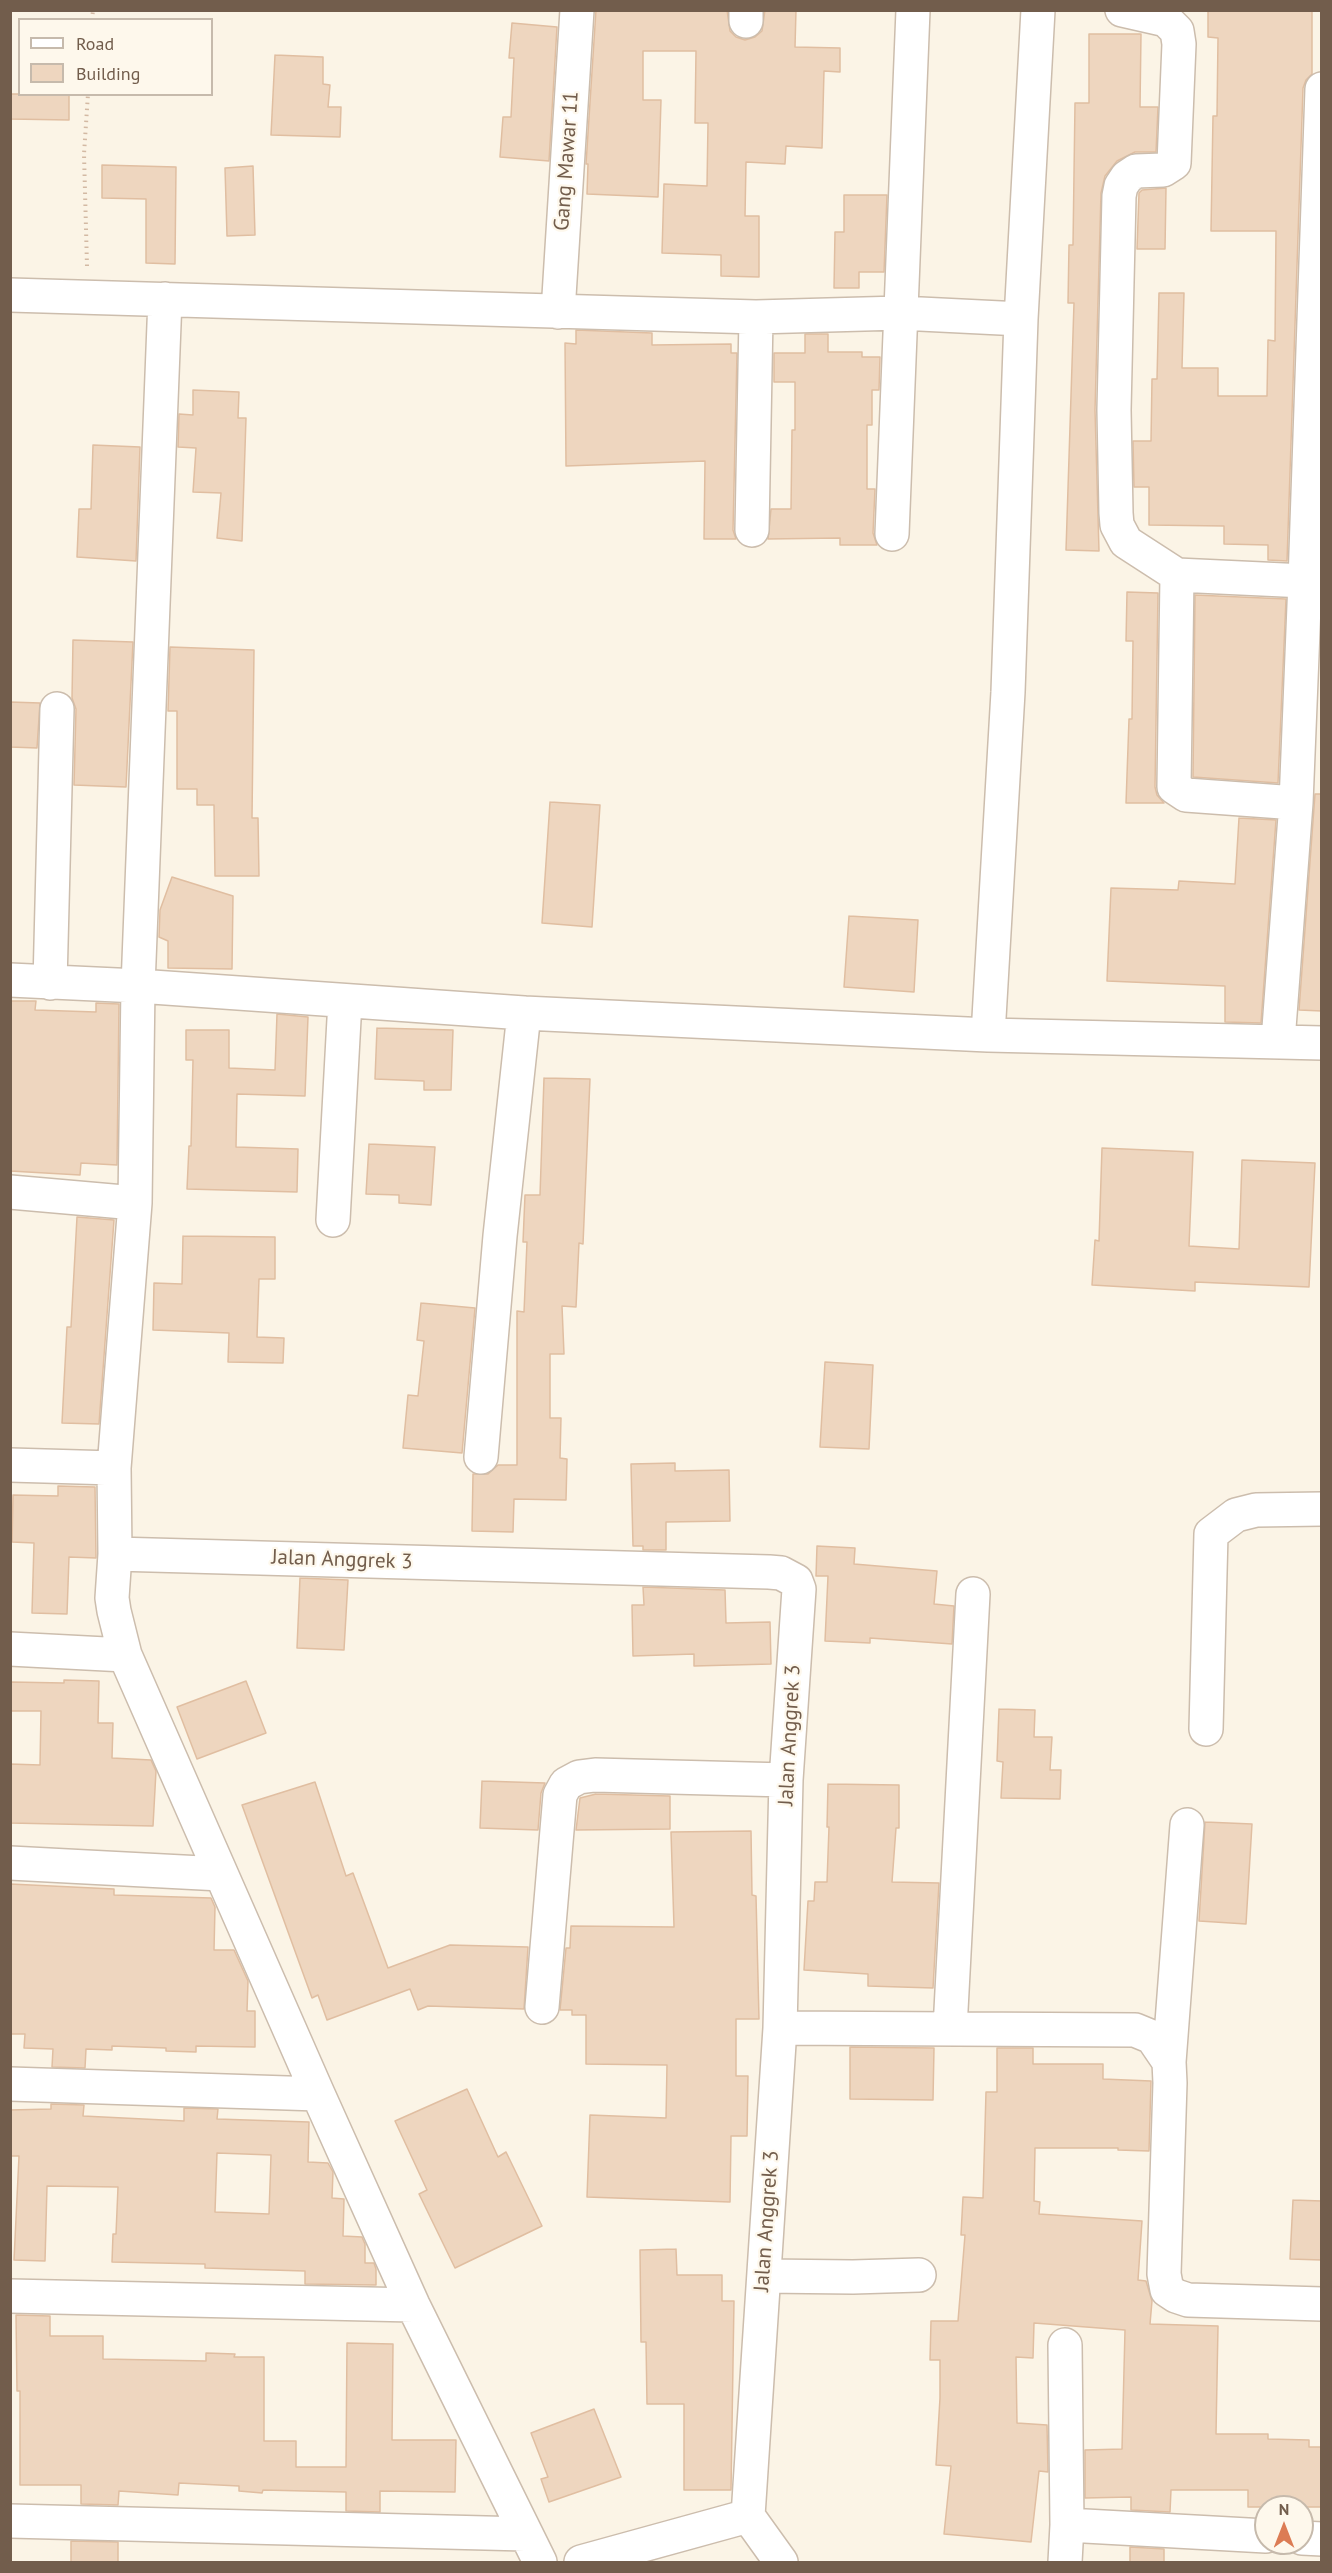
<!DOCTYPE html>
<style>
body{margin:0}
#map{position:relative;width:1332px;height:2573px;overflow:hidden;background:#fbf4e6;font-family:"PT Sans",sans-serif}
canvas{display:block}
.frame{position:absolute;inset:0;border:12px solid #725d4c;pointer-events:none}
.legend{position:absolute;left:18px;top:18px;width:195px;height:78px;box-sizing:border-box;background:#fef8ec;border:2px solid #c6baac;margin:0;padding:8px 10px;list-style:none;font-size:18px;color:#725d4c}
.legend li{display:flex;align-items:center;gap:12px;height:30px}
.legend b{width:30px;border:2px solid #c6baac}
.north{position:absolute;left:1254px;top:2495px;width:60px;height:60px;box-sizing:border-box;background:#fef8ec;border:2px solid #c6baac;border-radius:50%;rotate:0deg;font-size:16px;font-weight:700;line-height:24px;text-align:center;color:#725d4c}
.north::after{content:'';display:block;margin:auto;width:21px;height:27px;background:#dc7c54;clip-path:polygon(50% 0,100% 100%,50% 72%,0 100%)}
</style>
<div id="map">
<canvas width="1332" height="2573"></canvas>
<div class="frame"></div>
<ul class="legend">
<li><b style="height:8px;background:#fff"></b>Road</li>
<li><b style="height:16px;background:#eed6bf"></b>Building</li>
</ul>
<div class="north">N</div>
</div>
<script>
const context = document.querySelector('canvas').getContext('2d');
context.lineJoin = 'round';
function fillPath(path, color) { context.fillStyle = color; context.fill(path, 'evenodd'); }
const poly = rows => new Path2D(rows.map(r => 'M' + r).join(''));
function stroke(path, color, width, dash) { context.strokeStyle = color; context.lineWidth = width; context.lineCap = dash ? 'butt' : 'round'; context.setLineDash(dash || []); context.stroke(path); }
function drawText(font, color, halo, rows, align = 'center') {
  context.font = font + ' "PT Sans",sans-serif'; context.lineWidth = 4.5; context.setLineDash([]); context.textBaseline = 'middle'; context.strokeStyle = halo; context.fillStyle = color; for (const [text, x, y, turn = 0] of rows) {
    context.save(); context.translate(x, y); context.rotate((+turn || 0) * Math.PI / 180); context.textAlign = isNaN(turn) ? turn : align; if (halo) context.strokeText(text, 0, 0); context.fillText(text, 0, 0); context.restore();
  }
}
const building = poly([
 [596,10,727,10,730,31,736,37,745,40,755,37,762,31,765,10,796,10,795,47,840,48,840,72,824,71,822,148,786,146,785,164,746,162,745,216,759,216,759,277,721,276,721,255,662,253,664,184,707,186,708,123,695,123,696,51,643,51,643,100,661,100,658,197,587,194,588,164,586,164,596,10],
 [1208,10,1312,10,1312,74,1306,80,1303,88,1287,561,1268,560,1268,545,1224,544,1224,526,1149,525,1149,487,1134,487,1133,441,1151,441,1152,379,1157,379,1159,293,1184,293,1182,368,1218,368,1218,396,1267,396,1268,340,1275,341,1276,231,1211,231,1213,116,1217,116,1218,38,1208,37,1208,10],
 [512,23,557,27,549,161,500,157,503,117,511,117,514,58,509,58,512,23],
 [1089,34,1141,34,1140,107,1158,107,1156,152,1135,152,1117,161,1105,176,1101,193,1095,410,1099,551,1066,550,1074,303,1068,303,1069,245,1073,245,1075,103,1089,103,1089,34],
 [275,55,323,57,323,84,330,85,328,107,341,107,340,137,271,135,275,55],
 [10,94,69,94,69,120,10,119,10,94],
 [102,165,176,167,175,264,146,263,146,199,102,198,102,165],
 [253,166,255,235,227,236,225,168,253,166],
 [1166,188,1165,249,1137,249,1139,193,1142,190,1166,188],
 [844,195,887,195,884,272,859,272,859,288,834,288,835,232,844,232,844,195],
 [576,330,652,333,652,345,731,344,731,353,737,353,733,530,736,539,704,539,705,461,566,466,565,343,576,344,576,330],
 [805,334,828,334,828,352,862,352,862,357,880,357,879,390,872,390,872,425,867,425,867,489,875,489,873,533,877,545,840,545,840,538,768,539,771,509,791,509,792,430,795,430,795,382,774,382,774,353,805,353,805,334],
 [193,390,239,392,238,418,246,418,242,541,217,538,221,493,193,492,196,448,178,447,179,414,193,415,193,390],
 [93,445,140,447,136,561,77,557,79,509,91,509,93,445],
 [1127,592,1158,593,1155,787,1157,795,1164,803,1126,803,1129,719,1132,719,1133,641,1126,641,1127,592],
 [1195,595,1286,599,1278,783,1193,777,1195,595],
 [73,640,133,642,126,787,74,785,76,709,72,698,73,640],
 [170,647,254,650,252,818,258,818,259,876,215,876,214,805,197,805,197,789,177,789,177,711,168,711,170,647],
 [10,702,40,703,37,748,10,747,10,702],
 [1315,794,1322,794,1322,1011,1299,1010,1315,794],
 [550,802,600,805,592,927,542,923,550,802],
 [1239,818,1276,820,1261,1023,1225,1022,1225,986,1107,981,1111,888,1178,890,1179,881,1235,884,1239,818],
 [172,877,233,896,232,969,168,968,168,941,159,937,160,910,172,877],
 [849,916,918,920,914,992,844,987,849,916],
 [10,1001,36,1001,35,1010,96,1012,96,1003,119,1004,117,1165,81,1163,80,1175,10,1171,10,1001],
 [277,1014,308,1017,305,1096,237,1094,236,1147,298,1149,297,1192,187,1189,189,1146,191,1146,193,1060,186,1060,186,1030,229,1030,229,1068,275,1070,277,1014],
 [377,1028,453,1030,451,1090,424,1090,424,1081,375,1079,377,1028],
 [544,1078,590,1079,583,1244,579,1243,576,1307,562,1306,564,1354,550,1354,550,1418,561,1418,560,1458,567,1459,566,1500,514,1499,513,1532,472,1531,473,1474,488,1474,498,1465,517,1465,517,1311,524,1312,527,1242,523,1242,525,1195,540,1195,544,1078],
 [369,1144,435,1147,431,1205,399,1203,399,1195,366,1194,369,1144],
 [1102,1148,1193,1152,1189,1246,1239,1249,1242,1160,1315,1163,1309,1287,1195,1282,1195,1291,1092,1285,1095,1240,1099,1241,1102,1148],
 [77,1217,114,1220,99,1424,62,1423,67,1327,71,1327,77,1217],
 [183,1236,275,1237,275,1279,259,1279,257,1337,284,1338,283,1363,228,1362,229,1333,153,1330,154,1283,182,1284,183,1236],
 [421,1303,475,1308,462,1453,403,1448,408,1395,418,1396,424,1341,417,1340,421,1303],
 [825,1362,873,1365,869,1449,820,1447,825,1362],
 [675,1463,675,1471,729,1470,730,1521,666,1522,666,1550,643,1550,643,1546,633,1546,631,1464,675,1463],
 [58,1486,95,1487,96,1558,69,1557,67,1614,32,1613,34,1543,12,1542,13,1495,58,1496,58,1486],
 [817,1546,855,1548,854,1564,937,1571,934,1604,954,1606,952,1644,870,1638,870,1643,825,1641,828,1576,816,1576,817,1546],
 [300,1578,348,1580,344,1650,297,1648,300,1578],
 [643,1587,725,1590,726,1623,770,1622,771,1664,694,1666,694,1654,633,1656,632,1605,644,1605,643,1587],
 [64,1680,99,1681,98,1723,113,1723,112,1758,151,1760,156,1771,153,1826,10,1823,10,1764,40,1765,41,1711,10,1711,11,1682,64,1683,64,1680],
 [246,1681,266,1733,197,1759,177,1707,246,1681],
 [999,1709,1035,1710,1034,1737,1052,1737,1050,1770,1061,1770,1060,1799,1001,1798,1003,1762,997,1761,999,1709],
 [482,1781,545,1783,541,1793,538,1830,480,1828,482,1781],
 [315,1782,346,1876,353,1873,388,1968,450,1945,528,1947,524,2009,428,2006,418,2010,410,1989,327,2020,318,1995,312,1998,242,1805,315,1782],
 [828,1784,899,1785,899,1828,896,1828,892,1882,939,1883,933,1988,868,1986,868,1974,804,1970,808,1901,814,1901,815,1882,827,1882,829,1827,827,1827,828,1784],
 [596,1794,670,1796,670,1829,576,1830,580,1798,596,1794],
 [1205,1822,1252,1824,1246,1924,1199,1921,1205,1822],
 [751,1831,752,1895,756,1896,759,2019,736,2019,736,2076,748,2076,747,2136,731,2136,730,2202,587,2197,590,2115,666,2118,667,2065,586,2064,586,2015,572,2015,572,2010,560,2010,566,1948,570,1948,571,1926,674,1927,671,1832,751,1831],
 [10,1884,114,1889,114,1895,211,1898,215,1907,214,1950,234,1950,248,1981,247,2011,255,2011,255,2047,196,2046,196,2052,166,2051,166,2048,112,2046,112,2050,86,2049,85,2068,52,2067,53,2049,24,2048,25,2034,10,2034,10,1884],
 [850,2047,934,2048,933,2100,850,2099,850,2047],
 [997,2048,1033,2048,1033,2064,1103,2064,1103,2079,1151,2081,1149,2151,1118,2150,1118,2148,1035,2148,1034,2201,1040,2202,1039,2214,1142,2221,1138,2280,1146,2281,1152,2301,1150,2324,1218,2326,1216,2434,1268,2434,1268,2439,1309,2440,1309,2447,1322,2447,1322,2507,1248,2507,1248,2490,1171,2490,1170,2512,1131,2510,1131,2497,1085,2498,1085,2450,1122,2449,1125,2330,1034,2323,1033,2358,1016,2357,1017,2423,1047,2425,1048,2472,1039,2471,1031,2542,944,2534,951,2466,936,2465,940,2398,940,2360,930,2360,931,2321,958,2321,965,2235,961,2235,963,2197,983,2198,986,2092,997,2092,997,2048],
 [467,2089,498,2157,506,2152,542,2226,455,2268,419,2194,427,2190,395,2121,467,2089],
 [51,2104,84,2105,83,2116,184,2121,184,2108,218,2109,217,2119,309,2122,308,2162,328,2163,333,2172,332,2198,344,2199,343,2236,362,2237,365,2244,365,2263,374,2263,376,2269,376,2285,305,2284,305,2271,205,2268,205,2264,112,2262,113,2234,116,2234,118,2187,47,2186,45,2261,14,2260,19,2156,10,2156,10,2110,51,2109,51,2104],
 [217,2153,271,2155,269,2214,215,2212,217,2153],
 [1293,2200,1322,2201,1322,2260,1290,2259,1293,2200],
 [676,2249,677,2275,722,2275,722,2301,734,2301,731,2490,684,2490,684,2404,647,2404,646,2342,641,2342,640,2250,676,2249],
 [16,2315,50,2316,50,2336,103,2336,103,2359,206,2361,206,2353,235,2354,234,2357,264,2357,264,2441,296,2441,296,2467,346,2467,347,2343,393,2344,392,2440,456,2440,455,2492,380,2491,380,2512,346,2511,346,2492,263,2490,262,2493,239,2491,239,2486,179,2483,178,2495,119,2491,118,2505,81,2504,81,2485,20,2485,20,2391,17,2391,16,2315],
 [594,2409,621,2477,549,2502,541,2479,548,2477,531,2433,594,2409],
 [71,2541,118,2542,118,2562,71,2562,71,2541],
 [1130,2547,1164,2549,1164,2562,1130,2562,1130,2547]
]);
fillPath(building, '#eed6bf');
stroke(building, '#e0bea1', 1.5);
const minor = poly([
 [1122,10,1166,20,1177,31,1179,44,1174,163,1163,170,1136,171,1127,177,1121,186,1119,196,1114,410,1116,513,1117,525,1126,542,1177,575,1305,581,1322,89],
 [746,21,746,10],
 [10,295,756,317,900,313,1021,319],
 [165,299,138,986,135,1203,114,1468,115,1554,112,1598,114,1611,125,1655,318,2094,413,2305,540,2562],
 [558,312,577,10],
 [752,530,756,317],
 [892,534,913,10],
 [1177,575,1174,787,1186,795,1296,803],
 [10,980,138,986,524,1013,988,1035,1322,1043],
 [50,983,57,709],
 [988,1035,1008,692,1021,319,1038,10],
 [1278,1041,1296,803,1305,581],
 [10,1192,135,1203],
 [333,1220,345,1001],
 [481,1457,500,1236,524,1013],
 [10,1465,114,1468],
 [115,1554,769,1572,781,1573,796,1581,799,1589,786,1780,780,2028,748,2516,781,2562],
 [10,1649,125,1655],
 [1206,1729,1211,1534,1236,1515,1256,1510,1322,1509],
 [10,1863,221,1874],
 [542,2007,560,1795,566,1784,579,1777,595,1775,786,1780],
 [780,2028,1135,2030,1152,2037,1169,2062,1170,2083,1164,2274,1167,2290,1176,2296,1188,2300,1322,2304],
 [950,2029,973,1594],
 [1169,2062,1187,1825],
 [10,2084,318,2094],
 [764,2276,853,2277,919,2275],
 [10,2296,413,2305],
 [10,2521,525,2534],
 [1067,2525,1266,2536],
 [1302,2538,1322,2539],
 [581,2562,748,2516],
 [1065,2562,1067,2525,1065,2345]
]);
stroke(minor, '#ccbdad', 36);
stroke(poly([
 [92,20,93,10],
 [87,266,84,154,88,94]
]), '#d3b9a3', 4, [1.5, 4.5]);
stroke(minor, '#fff', 33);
drawText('21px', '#725d4c', '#fef8ec', [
 ["Gang Mawar 11",567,161,-86],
 ["Jalan Anggrek 3",342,1560,2],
 ["Jalan Anggrek 3",790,1735,-87],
 ["Jalan Anggrek 3",767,2221,-86]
]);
</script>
